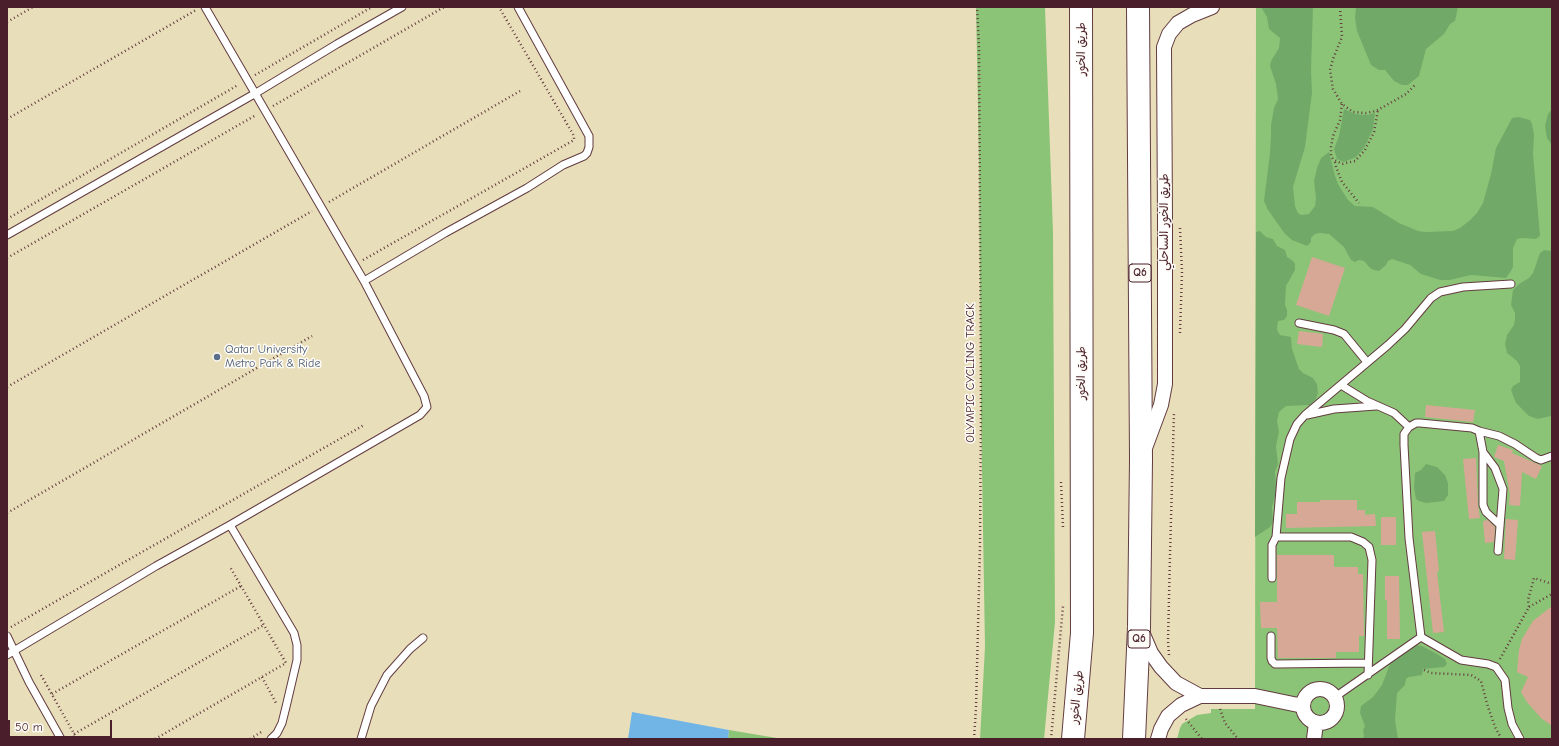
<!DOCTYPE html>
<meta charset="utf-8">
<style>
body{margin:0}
#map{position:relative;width:1559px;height:746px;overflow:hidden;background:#e9deba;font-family:"Comic Neue",sans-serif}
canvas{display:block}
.frame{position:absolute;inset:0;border:8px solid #4a1f2b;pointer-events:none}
.scale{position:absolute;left:8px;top:720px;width:104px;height:18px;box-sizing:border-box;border:2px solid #4a1f2b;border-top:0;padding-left:5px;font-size:12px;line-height:14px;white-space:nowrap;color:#4a1f2b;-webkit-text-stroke:3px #fdfcf7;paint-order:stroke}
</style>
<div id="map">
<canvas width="1559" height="746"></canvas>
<div class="frame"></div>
<div class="scale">50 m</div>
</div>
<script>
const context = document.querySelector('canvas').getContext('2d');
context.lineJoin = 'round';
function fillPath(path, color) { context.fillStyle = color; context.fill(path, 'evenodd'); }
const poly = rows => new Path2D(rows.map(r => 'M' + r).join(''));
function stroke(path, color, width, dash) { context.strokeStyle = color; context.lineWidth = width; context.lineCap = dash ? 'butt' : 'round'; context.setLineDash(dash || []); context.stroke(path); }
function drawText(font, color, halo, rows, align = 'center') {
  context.font = font + ' "Comic Neue","Playpen Sans Arabic",sans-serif'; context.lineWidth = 3; context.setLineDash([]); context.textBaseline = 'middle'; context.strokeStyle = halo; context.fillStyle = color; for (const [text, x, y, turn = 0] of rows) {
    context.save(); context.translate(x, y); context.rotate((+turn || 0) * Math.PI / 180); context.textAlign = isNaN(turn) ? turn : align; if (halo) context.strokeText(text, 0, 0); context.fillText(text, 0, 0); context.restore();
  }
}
fillPath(poly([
 [976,7,1045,7,1053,233,1055,622,1044,739,980,739,985,647,981,411,979,159],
 [1256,7,1552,7,1552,739,1177,739,1180,728,1182,724,1197,715,1211,713,1211,709,1255,709],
 [729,730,783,739,728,739]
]), '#8cc477');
fillPath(poly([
 [1261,7,1313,7,1311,70,1312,93,1305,147,1293,187,1295,206,1298,213,1301,215,1309,214,1315,206,1316,198,1314,181,1317,168,1321,158,1329,152,1335,176,1338,184,1348,200,1355,206,1373,207,1399,223,1418,231,1425,232,1453,231,1460,228,1469,221,1477,213,1483,203,1491,174,1496,148,1510,122,1512,118,1518,117,1530,120,1532,124,1534,135,1533,154,1540,236,1536,239,1522,238,1517,239,1513,248,1513,267,1511,271,1506,278,1471,275,1450,280,1440,280,1421,274,1410,265,1392,259,1388,261,1386,265,1379,271,1374,270,1370,268,1364,261,1359,260,1355,262,1351,260,1344,247,1329,234,1320,233,1315,234,1311,238,1311,242,1307,246,1292,240,1285,234,1268,210,1264,201,1270,153,1271,134,1271,125,1274,108,1278,99,1276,84,1270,66,1271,61,1279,48,1280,38,1269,29,1267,17],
 [1356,7,1458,7,1455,21,1450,24,1444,34,1426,49,1419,76,1408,85,1402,85,1394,81,1385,70,1379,70,1371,65,1357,31,1355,18],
 [1344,109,1355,114,1367,115,1375,113,1373,129,1364,148,1356,157,1344,162,1337,159,1334,149,1339,136],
 [1552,109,1552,145,1547,138,1545,126,1548,114],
 [1260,231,1266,237,1273,239,1277,246,1285,250,1287,257,1293,261,1295,264,1295,270,1286,286,1285,305,1287,310,1287,316,1284,320,1278,321,1277,330,1280,335,1291,337,1292,349,1299,369,1303,373,1313,378,1317,384,1318,393,1316,399,1310,405,1286,406,1279,412,1277,421,1279,432,1276,446,1278,464,1275,472,1276,487,1275,496,1272,507,1273,522,1270,527,1255,537,1256,232],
 [1544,250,1552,251,1552,414,1551,416,1538,419,1529,416,1516,403,1511,390,1513,386,1520,382,1520,366,1517,361,1507,353,1505,344,1507,335,1514,325,1515,319,1515,313,1511,305,1513,290,1519,284,1529,278,1533,273,1540,253],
 [1426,464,1437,467,1445,475,1448,483,1448,495,1444,501,1426,503,1419,501,1416,499,1414,488,1415,473,1421,470],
 [1416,645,1422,646,1437,654,1445,659,1447,664,1444,667,1423,669,1422,675,1409,677,1406,679,1405,685,1398,692,1397,694,1395,720,1398,739,1361,739,1364,737,1363,730,1365,726,1360,713,1361,706,1373,697,1382,685,1390,664,1402,654]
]), '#71aa68');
fillPath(poly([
 [632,712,729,730,728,739,628,739]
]), '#71b5e7');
fillPath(poly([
 [1312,257,1345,268,1329,316,1296,305],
 [1299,331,1323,334,1322,347,1297,344],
 [1426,405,1475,410,1473,422,1425,417],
 [1498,445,1513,450,1512,453,1542,466,1536,479,1522,472,1520,506,1509,505,1510,495,1504,461,1494,457],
 [1476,458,1478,505,1480,518,1469,519,1463,459],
 [1320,500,1357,500,1357,510,1365,510,1365,515,1375,514,1376,526,1286,528,1286,514,1297,514,1297,502,1320,502],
 [1381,517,1396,517,1396,545,1381,545],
 [1506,519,1518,520,1515,560,1504,559],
 [1488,520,1495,527,1494,542,1485,543,1483,521],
 [1435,531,1439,571,1437,572,1444,632,1433,633,1422,532],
 [1277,555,1334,555,1334,567,1358,567,1358,574,1363,574,1364,636,1359,636,1359,652,1336,652,1336,658,1278,658,1277,628,1261,628,1260,602,1277,602],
 [1385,576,1399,576,1400,639,1387,639,1387,600,1385,600],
 [1552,606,1552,726,1541,718,1527,702,1521,692,1528,677,1517,672,1519,650,1522,639,1533,621]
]), '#d7a896');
const service = poly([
 [7,235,256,93,337,44,402,7],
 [364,281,445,233,527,188,563,165,584,156,587,153,589,147,589,136,518,7],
 [1299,323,1334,330,1344,334,1367,362],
 [1341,385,1367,401,1394,413,1409,427],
 [1307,415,1334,409,1376,406],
 [1479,431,1499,436,1515,444,1536,458,1541,460,1552,456],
 [1483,452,1495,468,1503,489,1498,551],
 [230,525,294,633,297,645,297,660,286,707,282,723,277,733,271,739],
 [1276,537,1351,537,1363,542,1369,547,1372,560,1368,675],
 [1272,578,1272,545,1276,537,1281,478,1290,439,1297,424,1305,415,1388,345,1405,329,1431,298,1440,292,1463,287,1511,284],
 [7,636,29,682,61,739],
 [1271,636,1271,658,1272,661,1275,664,1367,663],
 [1421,637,1409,538,1404,445,1404,434,1409,427,1416,423,1420,423,1472,428,1479,431,1483,452,1483,505,1486,512,1500,525],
 [1421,637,1461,660,1488,664,1496,667,1505,680,1508,708,1512,724,1520,739],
 [7,655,156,566,230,525,420,415,427,407,424,396,364,281,205,7],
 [1335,697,1421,637],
 [361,739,371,706,387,675,410,649,423,638]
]);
const minor = poly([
 [1145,448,1161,405,1165,384,1165,219,1164,47,1169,34,1178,23,1192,15,1212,7],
 [1142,632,1151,653,1161,667,1176,683,1200,696],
 '1303 706a17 17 0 1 1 34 0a17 17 0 1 1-34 0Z',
 [1158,739,1161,729,1168,716,1181,705,1200,696,1255,696,1303,706],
 [1314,739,1316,723]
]);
const motorway = poly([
 [1073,739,1082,633,1081,7],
 [1134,739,1139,627,1141,459,1138,7]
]);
stroke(service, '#623c40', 9);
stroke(minor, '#623c40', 16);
stroke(motorway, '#623c40', 24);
stroke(poly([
 [1340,7,1342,37,1333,59,1330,70,1333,89,1342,104,1353,112,1366,113,1376,111,1406,94,1415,85],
 [7,22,33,7],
 [255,75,372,7],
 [1342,104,1340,120,1333,136,1331,147,1331,156,1333,159,1342,164,1355,161,1365,150,1374,132,1378,110],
 [273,106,444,7],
 [7,119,196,10],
 [1335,162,1336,167,1342,182,1359,203],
 [329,202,520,91],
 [7,219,238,85],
 [1180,228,1182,272,1180,333],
 [7,258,256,115],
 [363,260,574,140,574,136,499,7],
 [7,387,312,211],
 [1061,482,1063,527],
 [7,513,312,336],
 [1529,607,1552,594],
 [11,627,364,425],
 [1169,655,1168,641,1170,555,1174,412],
 [1500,659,1529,607,1528,600,1534,578,1552,584],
 [1424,670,1431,673,1471,675,1481,681,1488,707,1495,727,1500,736],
 [41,675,77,739],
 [262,677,276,703],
 [52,694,241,586],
 [1220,709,1225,723,1238,739],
 [1186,719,1202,739],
 [74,734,264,625],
 [155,739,286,663,230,567],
 [250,739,263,731],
 [974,739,976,708,980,546,981,411,979,47,977,7],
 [1051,739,1063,606]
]), '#623c40', 2.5, [1, 3]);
stroke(service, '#fff', 7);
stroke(minor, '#fff', 14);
stroke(motorway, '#fff', 22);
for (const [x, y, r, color] of [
 [217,357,4,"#5c6f8a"]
]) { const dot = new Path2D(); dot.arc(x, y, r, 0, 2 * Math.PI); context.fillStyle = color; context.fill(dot); stroke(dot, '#fdfcf7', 1.5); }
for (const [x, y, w] of [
 [1140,273,22],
 [1139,639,22]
]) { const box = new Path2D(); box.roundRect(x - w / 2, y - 9, w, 18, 3); context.fillStyle = '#fdfcf7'; context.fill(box); stroke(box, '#4a1f2b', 1); }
drawText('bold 11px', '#4a1f2b', null, [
 ["Q6",1140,273],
 ["Q6",1139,639]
]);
drawText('12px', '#4a1f2b', '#fdfcf7', [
 ["طريق الخور",1082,49,-90],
 ["طريق الخور الساحلي",1165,222,-90],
 ["OLYMPIC CYCLING TRACK",971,373,-90],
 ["طريق الخور",1082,373,-90],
 ["طريق الخور",1077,697,-84]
]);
drawText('12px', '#4e5e75', '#fdfcf7', [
 ["Qatar University",225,350],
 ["Metro Park & Ride",225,364]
], 'left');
</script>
